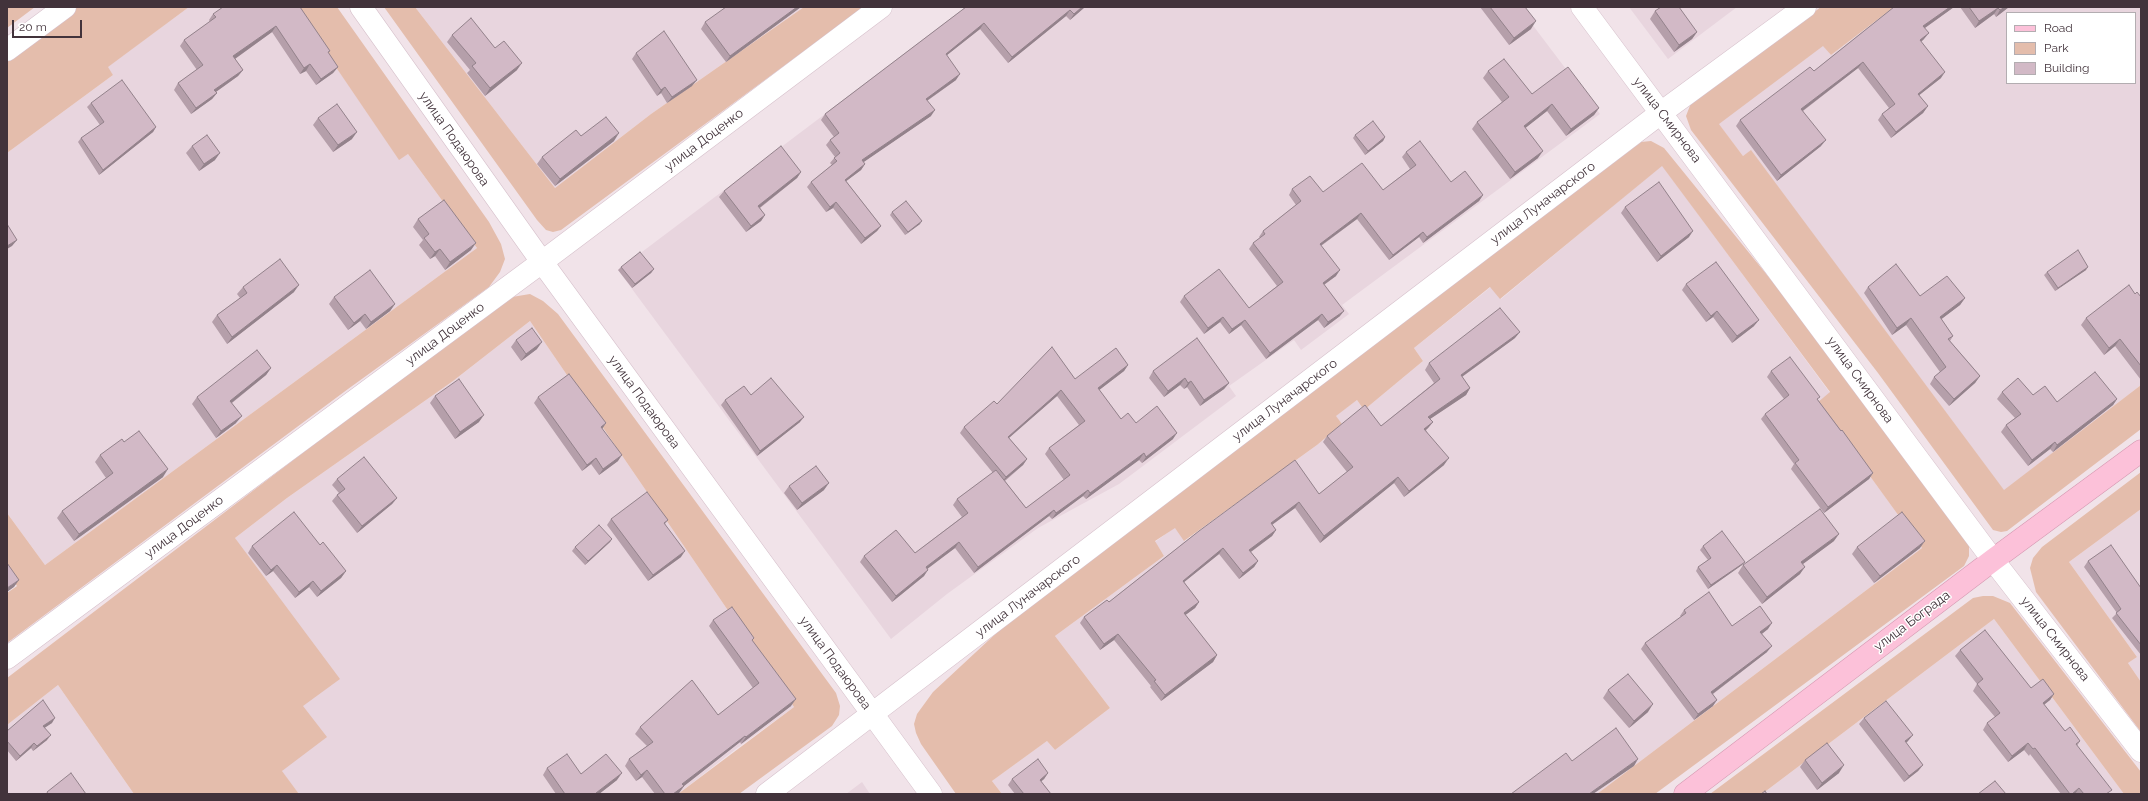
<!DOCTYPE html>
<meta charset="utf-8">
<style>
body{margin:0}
#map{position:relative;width:2148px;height:801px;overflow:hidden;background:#f1e3e9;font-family:Raleway,sans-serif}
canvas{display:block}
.frame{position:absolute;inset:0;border:8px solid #42333b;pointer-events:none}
.legend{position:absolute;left:2006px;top:12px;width:130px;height:72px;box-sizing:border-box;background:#fff;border:1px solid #b3adb1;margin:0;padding:5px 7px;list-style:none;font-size:12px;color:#42333b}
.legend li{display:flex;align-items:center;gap:8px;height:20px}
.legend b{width:20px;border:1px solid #b3adb1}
.scale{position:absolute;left:12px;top:20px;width:70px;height:18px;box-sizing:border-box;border:2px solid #42333b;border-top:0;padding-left:5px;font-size:12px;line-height:14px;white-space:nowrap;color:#42333b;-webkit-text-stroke:3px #fff;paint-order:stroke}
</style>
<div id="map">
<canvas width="2148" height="801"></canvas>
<div class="frame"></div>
<ul class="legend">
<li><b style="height:5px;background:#fcc1d9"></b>Road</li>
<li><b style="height:11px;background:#e4bdac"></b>Park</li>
<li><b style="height:11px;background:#d2b9c6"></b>Building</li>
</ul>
<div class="scale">20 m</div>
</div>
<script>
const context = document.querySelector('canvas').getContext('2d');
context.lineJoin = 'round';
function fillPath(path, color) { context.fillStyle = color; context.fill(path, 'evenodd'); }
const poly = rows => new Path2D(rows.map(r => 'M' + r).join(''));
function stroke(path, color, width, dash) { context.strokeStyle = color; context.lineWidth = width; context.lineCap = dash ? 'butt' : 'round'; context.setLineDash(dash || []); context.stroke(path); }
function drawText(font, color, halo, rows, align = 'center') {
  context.font = font + ' Raleway,sans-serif'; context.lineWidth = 3; context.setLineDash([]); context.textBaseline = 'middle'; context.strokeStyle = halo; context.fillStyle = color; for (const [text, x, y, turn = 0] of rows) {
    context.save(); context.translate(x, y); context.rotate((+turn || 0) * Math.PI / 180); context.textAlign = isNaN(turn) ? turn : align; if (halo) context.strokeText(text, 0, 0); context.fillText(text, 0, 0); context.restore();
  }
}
fillPath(poly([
 [189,7,295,7,399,159,408,154,477,248,45,565,7,513,7,153,113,75,107,67],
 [415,7,804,7,651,114,555,188],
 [967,7,1519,7,1600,114,1342,305,1349,314,1301,350,1294,340,1229,386,1236,396,1119,484,1038,528,947,594,891,639,618,270],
 [1629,7,1737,7,1668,59],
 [1894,7,2141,7,2141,385,2004,491,1751,151,1743,156,1718,123,1823,45,1831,55],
 [2007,13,2135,13,2135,83,2007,83],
 [1662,165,1830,393,1818,404,1922,548,1597,794,1002,794,992,781,1047,741,1055,750,1110,708,1055,636,1164,556,1155,542,1175,527,1185,541,1317,445,1342,424,1335,416,1357,400,1364,410,1423,361,1414,348,1491,287,1501,299],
 [530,321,794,707,736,749,678,794,299,794,282,772,303,706,235,538,287,498,453,381],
 [2141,509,2141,682,2128,663,2137,657,2069,562],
 [1994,619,2124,794,1762,794],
 [58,685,134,794,7,794,7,725],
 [862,782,870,794,846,794]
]), '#e8d5de');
fillPath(poly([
 [7,7,35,7,7,28],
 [74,7,189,7,108,67,113,75,7,153,7,57],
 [295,7,337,7,489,222,501,244,505,259,500,272,489,287,348,389,7,643,7,593,17,586,7,572,7,513,45,565,477,248,408,154,399,160],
 [384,7,415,7,555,188,651,114,804,7,864,7,561,230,553,232,546,230,537,220],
 [1821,7,1894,7,1831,55,1823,46,1719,124,1743,156,1751,150,2004,490,2141,385,2141,429,2007,531,2001,532,1993,530,1878,373,1691,130,1686,116,1691,103],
 [1651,141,1664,148,1776,286,1969,544,1969,556,1964,566,1655,794,1597,794,1922,548,1817,403,1830,392,1662,166,1500,299,1490,287,1414,348,1423,361,1364,410,1357,400,1336,416,1342,424,1317,445,1184,541,1175,528,1155,541,1164,556,1055,636,1110,708,1055,750,1047,741,992,781,1002,794,956,794,921,744,916,733,914,724,917,714,933,692,1004,626,1215,463,1641,142],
 [530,294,543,301,558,314,836,693,840,706,839,715,832,726,739,794,678,794,794,707,530,321,453,381,287,498,235,538,340,679,303,706,327,737,282,771,299,794,134,794,58,685,7,725,7,678,493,308,512,297],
 [2141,472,2141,509,2069,562,2137,657,2128,663,2141,682,2141,732,2036,592,2030,568,2033,558,2042,547],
 [1983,596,1993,596,2010,603,2141,772,2141,794,2124,794,1994,619,1762,794,1710,794,1973,598]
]), '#e4bdac');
const street = poly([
 [361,7,542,262,931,794],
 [1582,7,1993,560,2141,751],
 [7,50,65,7],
 [7,658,542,262,881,7],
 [767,794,1662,112,1805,7]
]);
const secondary = poly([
 [1685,794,1993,560,2141,451]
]);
stroke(street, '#d6c0cb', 23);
stroke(secondary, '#d598b1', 23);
stroke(street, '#fff', 22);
stroke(secondary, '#fcc1d9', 22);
fillPath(poly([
 [300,7,328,53,338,67,333,73,316,85,306,71,300,74,272,32,235,59,243,70,238,76,216,92,217,93,212,99,191,114,174,90,178,83,197,70,180,46,184,40,210,22,209,20,213,14],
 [801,7,726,62,701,29,705,22],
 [966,7,1085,7,1070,20,1066,16,1008,63,980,29,947,55,956,80,927,101,931,116,863,162,865,164,861,170,846,181,881,226,877,231,861,244,833,208,826,212,807,187,811,182,832,165,830,163,835,157,826,145,830,140,834,137,821,120,825,114],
 [1480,7,1525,7,1531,29,1509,45],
 [1894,7,1954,7,1925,28,1924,39,1921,42,1941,78,1919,95,1928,106,1923,113,1891,138,1878,120,1882,114,1889,108,1858,68,1803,111,1821,146,1777,181,1736,126,1740,120,1814,71],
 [1960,7,2009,7,1996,17,1994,14,1975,28],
 [1655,11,1697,32,1692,39,1674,52,1650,19],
 [452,35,517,70,485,96,467,73,470,70,447,42],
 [636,53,692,86,667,103,661,93,657,96,632,59],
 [1488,71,1532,94,1599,108,1594,115,1566,136,1547,111,1525,128,1538,158,1510,179,1472,129,1477,122,1502,102,1483,78],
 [91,103,156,127,153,132,99,175,78,142,81,138,100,125,87,107],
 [318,118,352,139,333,152,313,125],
 [1355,135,1385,137,1383,141,1365,155,1353,138],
 [581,136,614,141,555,186,537,164,542,157],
 [192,146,215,160,199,171,186,153],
 [1406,152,1451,182,1483,195,1479,201,1423,243,1419,237,1389,260,1357,219,1321,246,1336,276,1324,285,1340,316,1324,328,1318,320,1266,359,1241,325,1229,334,1220,322,1204,334,1180,302,1184,296,1249,308,1277,286,1249,249,1253,243,1260,238,1259,237,1263,231,1296,205,1289,195,1292,189,1323,192,1383,190,1410,169,1402,157],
 [801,172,797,178,760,208,765,215,761,221,746,232,719,197,724,191],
 [1625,207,1689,237,1657,262,1621,213],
 [892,212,920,224,905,235,890,215],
 [418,219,471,250,445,270,435,256,430,259,419,245,423,240,413,227],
 [621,267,654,269,651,273,632,288,618,270],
 [2086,270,2055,291,2044,275,2047,272],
 [1686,284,1754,326,1732,343,1713,317,1706,322,1682,290],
 [243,287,294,292,227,344,212,322,217,315,240,298,237,294],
 [1868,287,1920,296,1965,298,1960,305,1941,319,1953,336,1950,341,1980,376,1975,383,1949,406,1930,384,1934,377,1940,372,1906,325,1892,335,1864,293],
 [2135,294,2141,297,2141,380,2115,346,2104,355,2081,325,2086,318],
 [334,297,395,304,390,311,366,329,360,321,348,330,329,304],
 [1515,338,1462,377,1470,388,1466,395,1430,419,1433,422,1428,428,1426,430,1444,465,1404,497,1394,483,1320,543,1295,508,1272,525,1276,530,1272,536,1251,552,1258,561,1254,567,1239,579,1219,554,1184,582,1199,602,1195,608,1185,615,1217,655,1213,662,1161,701,1150,687,1151,686,1114,640,1100,650,1080,623,1084,617,1109,602,1199,531,1319,494,1347,472,1323,442,1327,436,1381,426,1434,383,1425,370,1429,363],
 [516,340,537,349,521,361,511,347],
 [1128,365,1124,371,1099,390,1121,419,1136,423,1173,439,1142,463,1139,460,1086,499,1083,496,1052,519,1049,516,974,573,955,548,927,568,924,576,892,602,860,562,864,556,915,553,962,517,953,505,957,499,993,473,960,433,964,427,997,404,1075,379],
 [1057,396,1079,425,1049,448,1045,454,1064,480,1026,508,1005,481,1023,465,1027,459,1009,438],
 [271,368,266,375,232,403,236,423,216,438,192,404,197,397],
 [1153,371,1229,383,1224,389,1200,406,1187,387,1184,389,1180,385,1164,397,1149,378],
 [1771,371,1818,400,1873,473,1869,479,1824,513,1791,469,1794,464,1761,419,1765,414,1784,399,1767,377],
 [2002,392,2033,395,2057,402,2117,399,2113,405,2053,452,2050,449,2028,466,2001,432,2006,425,2015,418,1997,399],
 [751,395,800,422,757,456,721,405,725,400],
 [435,396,479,422,455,439,430,403],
 [538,397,606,423,602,429,618,461,599,475,591,464,582,471,534,403],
 [124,442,163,477,74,541,57,518,62,511,106,478,95,462,100,455],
 [337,479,397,498,392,504,357,533,332,501,337,495,339,493,332,485],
 [789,486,824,490,797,510,784,493],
 [611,519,668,520,665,524,681,557,648,581,607,525],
 [612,539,610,542,585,565,572,551,575,547],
 [1834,541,1803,564,1800,574,1762,604,1738,573,1743,565],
 [320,545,346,571,341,578,317,597,309,587,295,598,273,571,266,576,248,553,252,546],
 [1703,546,1742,565,1708,589,1696,571,1698,567,1708,560,1700,550],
 [1857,547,1920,548,1874,583,1852,554],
 [2088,561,2141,588,2141,655,2112,618,2117,613,2084,567],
 [1684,610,1732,626,1768,629,1762,634,1767,652,1713,694,1713,706,1694,720,1641,649,1645,643,1681,617,1680,616],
 [713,620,752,640,791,706,741,744,740,742,684,786,679,793,677,794,655,794,642,777,636,781,625,766,629,759,647,746,635,734,640,727,718,715,753,688,709,626],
 [1960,650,2031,688,2054,694,2050,700,2044,705,2065,731,2080,741,2077,746,2109,794,2061,794,2030,754,2029,756,2024,750,2008,762,1983,730,1987,723,1995,717,1973,691,1977,684,1955,656],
 [1608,690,1648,712,1629,728,1603,698],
 [1864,718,1908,741,1906,743,1923,765,1918,771,1904,782,1859,724],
 [52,723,44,727,47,740,33,751,31,748,16,761,7,750,7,731],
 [1805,760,1839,773,1817,790,1800,767],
 [547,768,581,774,617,780,599,794,556,794,543,775],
 [1048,773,1044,779,1041,781,1051,794,1015,794,1008,785,1012,779]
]), '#b59faa');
fillPath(poly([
 [797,7,801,7,726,62,730,56],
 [1082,7,1085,7,1070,20,1074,14],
 [1950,7,1954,7,1919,32,1923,26],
 [2005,7,2009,7,1996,17,2000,10],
 [1998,8,1994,14,1975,28,1979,21],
 [1070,10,1066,16,1008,63,1012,57],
 [1536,21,1531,29,1509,45,1514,38],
 [984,23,980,29,942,59,946,54],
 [276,26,272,32,229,63,233,56],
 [1697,32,1692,39,1674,52,1679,45],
 [1929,33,1924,39,1916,46,1920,40],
 [1863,62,1858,68,1797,115,1801,109],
 [522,63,517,70,485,96,490,88],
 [310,64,306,71,300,74,304,68],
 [338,67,333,73,316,85,321,79],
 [243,70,238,76,210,96,214,90],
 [1945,72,1941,78,1913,100,1918,94],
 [960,74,956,80,922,104,926,99],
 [697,80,692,86,667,103,672,97],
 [665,87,661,93,657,96,661,90],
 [217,93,212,99,191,114,196,108],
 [1552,104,1547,111,1519,133,1524,126],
 [1928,106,1923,113,1891,138,1896,132],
 [1599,108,1594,115,1566,136,1571,129],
 [935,110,931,116,858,166,862,160],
 [156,127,153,132,99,175,103,170],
 [357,132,352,139,333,152,338,145],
 [619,133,614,141,555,186,560,179],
 [1385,137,1383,141,1365,155,1368,151],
 [1826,140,1821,146,1777,181,1781,175],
 [1543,151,1538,158,1510,179,1515,172],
 [220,153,215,160,199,171,204,164],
 [865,164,861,170,841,185,845,180],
 [801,172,797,178,754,212,758,206],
 [1483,195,1479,201,1423,243,1427,237],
 [836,202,833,208,826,212,830,207],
 [1361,213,1357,219,1316,249,1320,244],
 [765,215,761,221,746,232,751,226],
 [922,221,920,224,905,235,908,232],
 [881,226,877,231,861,244,865,238],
 [1693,231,1689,237,1657,262,1661,256],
 [1423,232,1419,237,1389,260,1393,255],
 [17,240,12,246,7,249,7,246],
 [476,243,471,250,445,270,450,262],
 [440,249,435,256,430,259,435,252],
 [2088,267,2086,270,2055,291,2058,288],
 [654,269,651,273,632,288,635,284],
 [1340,270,1336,276,1319,288,1323,283],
 [299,285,294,292,227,344,232,337],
 [1965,298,1960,305,1935,324,1940,317],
 [395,304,390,311,366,329,371,322],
 [1344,311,1340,316,1324,328,1328,322],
 [1717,311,1713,317,1706,322,1711,316],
 [365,314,360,321,348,330,354,323],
 [1322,314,1318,320,1266,359,1270,353],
 [1223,317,1220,322,1204,334,1208,328],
 [1911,318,1906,325,1892,335,1897,328],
 [1245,320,1241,325,1229,334,1232,329],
 [1759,320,1754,326,1732,343,1737,336],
 [1520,332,1515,338,1456,381,1461,375],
 [2120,339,2115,346,2104,355,2109,348],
 [542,342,537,349,521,361,526,354],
 [1128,365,1124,371,1094,394,1098,388],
 [271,368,266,375,225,408,230,401],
 [1980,376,1975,383,1949,406,1954,399],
 [1185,378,1180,385,1164,397,1168,391],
 [1191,381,1187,387,1184,389,1188,383],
 [1229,383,1224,389,1200,406,1204,400],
 [1470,388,1466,395,1424,423,1428,417],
 [1061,390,1057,396,1003,443,1008,437],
 [2117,399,2113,405,2053,452,2057,445],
 [484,415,479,422,455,439,460,432],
 [242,416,236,423,216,438,221,431],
 [804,417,800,422,757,456,760,451],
 [1433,422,1428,428,1420,435,1424,429],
 [606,423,602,429,601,427],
 [1177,433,1173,439,1142,463,1146,457],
 [2055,442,2050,449,2028,466,2032,460],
 [1144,453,1139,460,1086,499,1090,493],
 [622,455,618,461,599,475,603,469],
 [596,458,591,464,582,471,587,465],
 [1449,458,1444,465,1404,497,1409,491],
 [1027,459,1023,465,1001,483,1006,477],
 [168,469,163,477,74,541,79,534],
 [1873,473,1869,479,1824,513,1828,507],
 [1398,477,1394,483,1320,543,1324,536],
 [829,483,824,490,797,510,802,503],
 [1088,490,1083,496,1052,519,1056,513],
 [397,498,392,504,357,533,362,526],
 [1299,502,1295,508,1266,529,1271,523],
 [1054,510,1049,516,974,573,978,567],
 [1276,530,1272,536,1245,556,1249,550],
 [1839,534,1834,541,1796,569,1801,562],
 [612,539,610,542,585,565,588,561],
 [1925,541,1920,548,1874,583,1880,576],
 [959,542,955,548,922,573,926,567],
 [1223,548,1219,554,1178,587,1183,581],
 [685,551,681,557,648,581,653,575],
 [1258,561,1254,567,1239,579,1243,573],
 [1745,562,1742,565,1708,589,1711,585],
 [277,565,273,571,266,576,271,570],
 [1805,567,1800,574,1762,604,1767,597],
 [928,570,924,576,892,602,896,596],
 [346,571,341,578,317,597,321,591],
 [19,580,14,587,7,592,7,588],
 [313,581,309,587,295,598,299,592],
 [1199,602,1195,608,1180,619,1184,613],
 [1772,623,1768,629,1756,638,1760,632],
 [1118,634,1114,640,1100,650,1104,644],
 [1772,646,1767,652,1707,698,1711,692],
 [1217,655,1213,662,1161,701,1165,695],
 [2054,694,2050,700,2038,709,2043,703],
 [796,699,791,706,741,744,746,737],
 [1717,700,1713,706,1694,720,1698,714],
 [1653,704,1648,712,1629,728,1634,721],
 [55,718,52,723,40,731,43,726],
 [51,735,47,740,33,751,37,746],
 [1913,735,1908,741,1900,747,1905,741],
 [745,736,740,742,684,786,679,793,677,794,673,794,682,784],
 [34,743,31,748,16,761,20,756],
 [2028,743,2024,750,2008,762,2012,756],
 [1638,759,1634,766,1593,794,1589,794],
 [1844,765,1839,773,1817,790,1822,783],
 [1923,765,1918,771,1904,782,1909,776],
 [647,770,642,777,636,781,641,775],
 [622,773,617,780,599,794,595,794],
 [1048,773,1044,779,1036,786,1040,780],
 [2079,788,2075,794,2072,794]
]), '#93828b');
const building = poly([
 [223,7,300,7,330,51,328,52,338,67,321,79,310,64,304,68,276,26,233,56,243,70,214,90,217,93,196,108,178,83,203,65,184,40,216,17,213,14,223,7],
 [726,7,797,7,730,56,705,22,726,7],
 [966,7,1082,7,1074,14,1070,10,1012,57,984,23,946,54,960,74,926,99,935,110,862,160,865,164,845,180,881,226,865,238,836,202,830,207,811,182,837,161,834,158,840,153,830,140,839,133,825,114,966,7],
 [1490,7,1525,7,1536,21,1514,38,1490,7],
 [1661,7,1679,7,1697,32,1679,45,1655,11,1661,7],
 [1894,7,1950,7,1923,26,1929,33,1920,40,1945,72,1918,94,1928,106,1896,132,1882,114,1895,104,1863,62,1801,109,1826,140,1781,175,1740,120,1810,67,1814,71,1894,7],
 [1969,7,2005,7,2000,10,1998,8,1979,21,1969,7],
 [471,18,495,48,504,41,522,63,490,88,472,66,476,63,452,35,471,18],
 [664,31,697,80,672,97,665,87,661,90,636,53,664,31],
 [1504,59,1532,94,1568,67,1599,108,1571,129,1552,104,1524,126,1543,151,1515,172,1477,122,1509,97,1488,71,1504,59],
 [122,80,156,127,103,170,81,138,104,122,91,103,122,80],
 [337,104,357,132,338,145,318,118,337,104],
 [606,117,619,133,560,179,542,157,576,130,581,136,606,117],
 [1373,121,1385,137,1368,151,1355,135,1373,121],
 [207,135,220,153,204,164,192,146,207,135],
 [1420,141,1451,182,1465,171,1483,195,1427,237,1423,232,1393,255,1361,213,1320,244,1340,270,1323,283,1344,311,1328,322,1322,314,1270,353,1245,320,1232,329,1223,317,1208,328,1184,296,1219,269,1249,308,1283,282,1253,243,1265,234,1263,231,1301,201,1292,189,1310,176,1323,192,1362,163,1383,190,1416,165,1406,152,1420,141],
 [781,146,801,172,758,206,765,215,751,226,724,191,781,146],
 [1659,182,1693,231,1661,256,1625,207,1659,182],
 [444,200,476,243,450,262,440,249,435,252,424,238,429,234,418,219,444,200],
 [906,201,922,221,908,232,892,212,906,201],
 [7,224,17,240,7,246,7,224],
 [2078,250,2088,267,2058,288,2047,272,2078,250],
 [640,252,654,269,635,284,621,267,640,252],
 [280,259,299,285,232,337,217,315,247,293,243,287,280,259],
 [1716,262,1759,320,1737,336,1717,311,1711,316,1686,284,1716,262],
 [1896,264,1920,296,1947,276,1965,298,1940,317,1953,336,1948,339,1980,376,1954,399,1934,377,1946,367,1911,318,1897,328,1868,287,1896,264],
 [370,270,395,304,371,322,365,314,354,323,334,297,370,270],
 [2129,285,2135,294,2137,292,2141,297,2141,366,2120,339,2109,348,2086,318,2129,285],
 [1500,308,1520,332,1461,375,1470,388,1428,417,1433,422,1424,429,1449,458,1409,491,1398,477,1324,536,1299,502,1271,523,1276,530,1249,550,1258,561,1243,573,1223,548,1183,581,1199,602,1184,613,1217,655,1165,695,1154,681,1156,680,1118,634,1104,644,1084,617,1107,600,1109,602,1199,531,1295,460,1319,494,1353,467,1327,436,1365,405,1381,426,1440,379,1429,363,1500,308],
 [532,328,542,342,526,354,516,340,532,328],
 [1197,338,1229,383,1204,400,1191,381,1188,383,1185,378,1168,391,1153,371,1197,338],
 [1052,347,1075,379,1116,348,1128,365,1098,388,1121,419,1128,413,1136,423,1157,406,1177,433,1146,457,1144,453,1090,493,1088,490,1056,513,1054,510,978,567,959,542,926,567,928,570,896,596,864,556,896,530,915,553,968,513,957,499,996,470,1026,508,1070,475,1049,448,1085,421,1061,390,1008,437,1027,459,1006,477,964,427,994,401,997,404,1052,347],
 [257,350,271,368,230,401,242,416,221,431,197,397,257,350],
 [1790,357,1820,397,1817,399,1841,431,1842,430,1873,473,1828,507,1795,463,1799,460,1765,414,1789,395,1771,371,1790,357],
 [2095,372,2117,399,2057,445,2055,442,2032,460,2006,425,2021,414,2002,392,2018,378,2033,395,2045,386,2057,402,2095,372],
 [569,374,606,423,601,427,622,455,603,469,596,458,587,465,538,397,569,374],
 [771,378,804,417,760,451,725,400,744,386,751,395,771,378],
 [459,379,484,415,460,432,435,396,459,379],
 [139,431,168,469,79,534,62,511,113,473,100,455,122,439,124,442,139,431],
 [364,457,397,498,362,526,337,495,345,489,337,479,364,457],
 [816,466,829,483,802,503,789,486,816,466],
 [647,492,668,520,664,523,685,551,653,575,611,519,647,492],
 [1820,509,1839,534,1801,562,1805,567,1767,597,1743,565,1820,509],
 [294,512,320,545,323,542,346,571,321,591,313,581,299,592,277,565,271,570,252,546,294,512],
 [1902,512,1925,541,1880,576,1857,547,1902,512],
 [599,525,612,539,588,561,575,547,599,525],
 [1722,531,1745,562,1711,585,1698,567,1711,558,1703,546,1722,531],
 [2111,545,2141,588,2141,645,2116,613,2121,609,2088,561,2111,545],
 [7,563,19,580,7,588,7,563],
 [1709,592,1732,626,1760,606,1772,623,1760,632,1772,646,1711,692,1717,700,1698,714,1645,643,1686,613,1684,610,1709,592],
 [732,607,754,638,752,640,796,699,746,737,745,736,682,784,684,786,673,794,665,794,647,770,641,775,629,759,653,742,640,727,692,680,718,715,759,683,713,620,732,607],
 [1985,630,2031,688,2043,679,2054,694,2043,703,2065,731,2070,727,2080,741,2076,744,2112,790,2106,794,2084,794,2079,788,2072,794,2070,794,2035,748,2033,749,2028,743,2012,756,1987,723,2000,713,1977,684,1983,679,1960,650,1985,630],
 [1628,674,1653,704,1634,721,1608,690,1628,674],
 [43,700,55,718,43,726,51,735,37,746,34,743,20,756,7,741,7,731,43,700],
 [1886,701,1913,735,1905,741,1923,765,1909,776,1864,718,1886,701],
 [1616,728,1638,759,1589,794,1511,794,1566,753,1572,761,1616,728],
 [1827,743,1844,765,1822,783,1805,760,1827,743],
 [567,754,581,774,606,754,622,773,596,793,597,794,565,794,547,768,567,754],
 [1038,759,1048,773,1040,780,1051,794,1024,794,1012,779,1038,759],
 [71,773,86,794,48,794,47,792,71,773],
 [1995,781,2006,794,1978,794,1995,781],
 [1765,791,1767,794,1761,794,1765,791]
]);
fillPath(building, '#d2b9c6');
stroke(building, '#93828b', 1);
drawText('13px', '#42333b', '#fff', [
 ["улица Смирнова",1667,120,53],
 ["улица Подаюрова",454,139,55],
 ["улица Доценко",704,140,-37],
 ["улица Луначарского",1543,203,-37],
 ["улица Доценко",445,334,-37],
 ["улица Смирнова",1860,380,54],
 ["улица Луначарского",1285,400,-37],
 ["улица Подаюрова",644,402,54],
 ["улица Доценко",184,527,-37],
 ["улица Луначарского",1028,596,-37],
 ["улица Бограда",1912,621,-37],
 ["улица Смирнова",2055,639,52],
 ["улица Подаюрова",835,663,54]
]);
</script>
